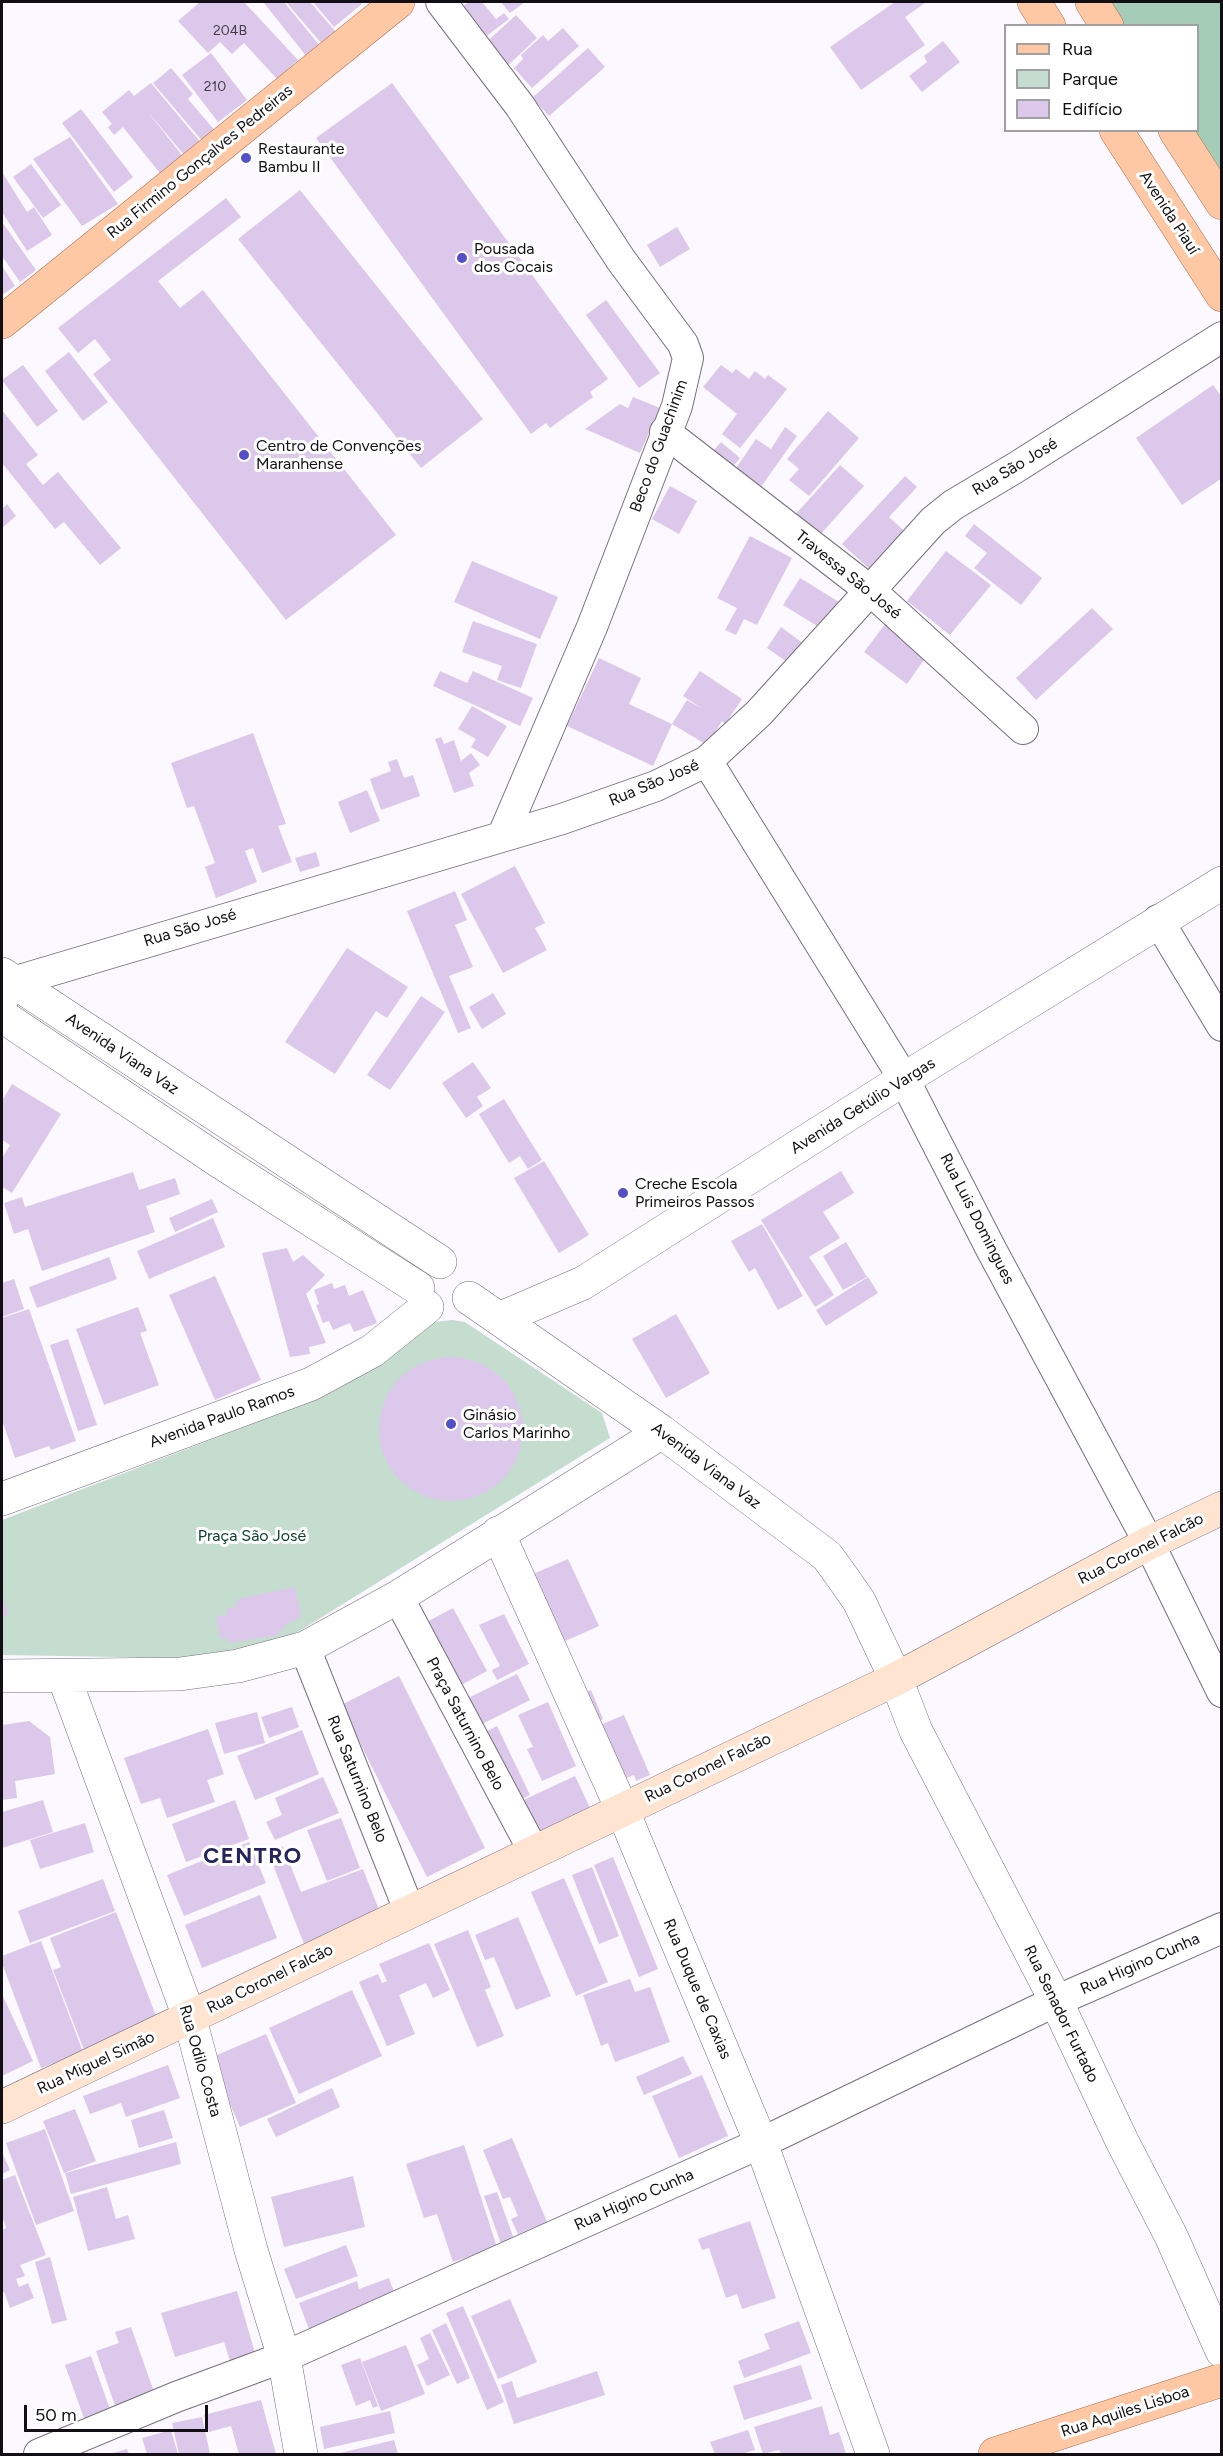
<!DOCTYPE html>
<meta charset="utf-8">
<style>
body{margin:0}
#map{position:relative;width:1223px;height:2456px;overflow:hidden;background:#fcf8ff;font-family:Figtree,sans-serif}
canvas{display:block}
.frame{position:absolute;inset:0;border:3px solid #110f13;pointer-events:none}
.legend{position:absolute;left:1004px;top:24px;width:195px;height:108px;box-sizing:border-box;background:#fff;border:2px solid #a09fa1;margin:0;padding:8px 10px;list-style:none;font-size:18px;color:#110f13}
.legend li{display:flex;align-items:center;gap:12px;height:30px}
.legend b{width:30px;border:2px solid #a09fa1}
.scale{position:absolute;left:24px;top:2405px;width:184px;height:27px;box-sizing:border-box;border:3px solid #110f13;border-top:0;padding-left:8px;font-size:18px;line-height:21px;white-space:nowrap;color:#110f13;-webkit-text-stroke:4px #fff;paint-order:stroke}
</style>
<div id="map">
<canvas width="1223" height="2456"></canvas>
<div class="frame"></div>
<ul class="legend">
<li><b style="height:8px;background:#ffc8a5"></b>Rua</li>
<li><b style="height:16px;background:#c5ddcf"></b>Parque</li>
<li><b style="height:16px;background:#dcc8ea"></b>Edifício</li>
</ul>
<div class="scale">50 m</div>
</div>
<script>
const context = document.querySelector('canvas').getContext('2d');
context.lineJoin = 'round';
function fillPath(path, color) { context.fillStyle = color; context.fill(path, 'evenodd'); }
const poly = rows => new Path2D(rows.map(r => 'M' + r).join(''));
function stroke(path, color, width, dash) { context.strokeStyle = color; context.lineWidth = width; context.lineCap = dash ? 'butt' : 'round'; context.setLineDash(dash || []); context.stroke(path); }
function drawText(font, color, halo, rows, align = 'center') {
  context.font = font + ' Figtree,sans-serif'; context.lineWidth = 6; context.setLineDash([]); context.textBaseline = 'middle'; context.strokeStyle = halo; context.fillStyle = color; for (const [text, x, y, turn = 0] of rows) {
    context.save(); context.translate(x, y); context.rotate((+turn || 0) * Math.PI / 180); context.textAlign = isNaN(turn) ? turn : align; if (halo) context.strokeText(text, 0, 0); context.fillText(text, 0, 0); context.restore();
  }
}
fillPath(poly([
 [453,1320,465,1322,602,1413,610,1438,298,1632,235,1652,178,1658,2,1655,2,1520,325,1396,434,1322]
]), '#c5ddcf');
fillPath(poly([
 [1104,2,1221,2,1221,179,1189,131,1198,130,1198,26,1120,25]
]), '#a5ccb6');
fillPath(poly([
 [200,2,244,2,298,60,277,79,244,43,232,54,220,42,208,53,178,21],
 [266,2,284,2,320,46,307,57,264,3],
 [286,2,310,2,336,32,322,44],
 [313,2,359,2,362,4,334,27],
 [469,2,482,2,496,19,504,13,509,19,480,41,457,10],
 [501,2,525,2,510,13],
 [895,2,925,3,905,17,925,45,861,90,830,47],
 [516,15,537,38,503,70,482,46],
 [563,28,579,46,532,88,514,68,523,59,521,55,543,35,548,41],
 [943,41,960,62,922,92,909,76,927,62,924,56],
 [588,48,605,67,549,116,532,98],
 [211,53,247,100,218,122,182,75],
 [171,68,193,94,188,99,217,133,204,143,153,83],
 [151,83,202,144,186,157,147,111,185,159,163,177,123,127,114,135,108,127,112,124,102,112,129,90,134,96],
 [392,83,608,379,590,392,593,397,550,428,546,423,531,434,316,138],
 [81,109,133,177,114,192,62,123],
 [70,137,118,204,82,226,33,159],
 [31,164,61,205,43,218,13,177],
 [2,172,27,212,34,207,52,235,27,251,2,212],
 [300,190,483,419,421,468,238,239],
 [226,198,241,217,158,281,180,308,203,290,396,535,286,620,93,374,111,360,95,339,78,353,58,328],
 [2,222,36,270,20,282,2,256],
 [677,227,690,249,660,267,647,245],
 [2,266,15,286,2,295],
 [606,300,660,373,639,388,586,315],
 [69,352,108,402,83,421,45,371],
 [23,365,58,411,37,427,2,380],
 [721,365,732,373,736,369,749,379,755,371,765,379,768,375,787,389,740,448,722,434,737,414,703,387],
 [1213,385,1222,397,1222,478,1182,505,1136,438],
 [633,397,660,408,640,453,585,429,620,404,628,408],
 [2,410,38,455,26,464,43,485,58,472,121,548,100,565,64,522,55,529,2,463],
 [828,411,859,438,809,496,789,480,799,469,787,459],
 [785,427,797,436,758,491,732,474,756,439,771,449],
 [721,442,740,458,727,474,707,458],
 [840,465,864,486,818,537,794,516],
 [905,476,917,487,889,517,911,537,876,575,842,544],
 [670,486,697,501,679,534,652,519],
 [7,504,16,516,2,528,2,509],
 [974,524,1042,578,1021,605,974,568,987,553,965,536],
 [750,536,792,558,757,625,744,619,736,635,725,630,737,608,717,598],
 [946,551,991,585,950,635,907,601],
 [472,561,558,597,540,639,454,602],
 [800,578,844,605,827,632,783,605],
 [1092,608,1113,629,1036,700,1016,678],
 [473,621,537,644,521,688,497,680,502,666,462,652],
 [886,623,928,654,907,684,864,652],
 [781,627,804,644,790,664,767,648],
 [599,658,641,678,629,704,672,724,653,766,567,726],
 [440,671,467,683,473,671,533,698,520,726,433,686],
 [700,671,742,699,725,724,722,721,707,745,672,724,687,700,703,709,683,696],
 [472,706,507,726,488,757,471,747,476,739,458,729],
 [253,733,286,824,278,826,292,862,262,873,253,848,245,851,257,882,216,898,205,867,215,863,194,806,187,808,171,763],
 [441,737,444,744,454,740,461,761,471,753,480,765,469,773,474,786,454,793,435,739],
 [397,759,404,778,413,775,420,796,381,810,370,779,391,771,388,762],
 [367,790,380,821,350,833,338,802],
 [316,852,320,866,300,872,295,858],
 [515,866,545,923,535,928,547,950,503,973,461,894],
 [455,891,467,920,455,925,473,967,449,976,471,1028,458,1033,407,911],
 [347,948,408,987,387,1018,376,1011,335,1074,285,1042],
 [493,993,506,1014,482,1029,469,1007],
 [421,996,445,1012,390,1090,367,1075],
 [473,1062,491,1088,477,1097,483,1106,466,1118,442,1083],
 [12,1084,61,1114,12,1193,2,1187,2,1158,10,1145,2,1140,2,1101],
 [504,1099,542,1160,528,1169,520,1156,509,1163,479,1114],
 [544,1161,589,1235,559,1253,514,1178],
 [841,1171,854,1193,823,1212,840,1238,809,1257,834,1295,815,1307,761,1220],
 [133,1172,139,1190,175,1178,180,1194,146,1206,155,1232,42,1271,28,1229,14,1234,4,1203,22,1197,25,1207],
 [212,1199,218,1212,175,1232,169,1218],
 [213,1218,225,1247,149,1279,137,1251],
 [762,1224,803,1296,778,1310,755,1268,749,1272,731,1241],
 [846,1242,867,1277,843,1290,823,1256],
 [287,1248,293,1262,303,1255,325,1275,306,1294,326,1343,309,1347,310,1354,290,1357,262,1253],
 [109,1257,117,1279,37,1308,29,1287],
 [215,1276,261,1380,215,1400,169,1295],
 [868,1277,878,1293,826,1326,816,1310],
 [14,1279,24,1309,2,1317,2,1283],
 [332,1283,334,1289,345,1285,349,1296,363,1290,377,1323,354,1332,350,1323,333,1330,329,1321,323,1323,316,1305,319,1304,314,1290],
 [138,1307,147,1331,140,1333,159,1385,104,1405,76,1329],
 [29,1309,76,1441,51,1450,49,1446,15,1458,2,1420,2,1318],
 [676,1314,710,1373,666,1398,632,1339],
 [68,1339,97,1425,78,1431,50,1345],
 '379 1429a72 72 0 1 1 144 0a72 72 0 1 1-144 0Z',
 [568,1559,599,1626,563,1642,533,1574],
 [295,1587,301,1617,283,1626,284,1630,278,1631,279,1635,228,1643,227,1637,220,1639,216,1616,227,1615,226,1609,235,1607,238,1599],
 [2,1593,8,1615,2,1617],
 [453,1608,487,1671,456,1688,421,1625],
 [504,1614,529,1664,497,1680,492,1670,500,1666,479,1625],
 [517,1674,530,1700,478,1726,462,1701],
 [399,1676,485,1848,427,1877,341,1705],
 [591,1690,603,1719,591,1724,579,1695],
 [548,1702,576,1766,542,1781,527,1749,533,1747,518,1715],
 [292,1707,299,1727,269,1738,261,1717],
 [257,1712,265,1743,224,1754,215,1723],
 [624,1715,650,1775,636,1781,634,1775,621,1780,593,1728],
 [29,1721,50,1737,55,1774,15,1781,17,1798,2,1800,2,1725],
 [497,1726,530,1795,516,1802,483,1733],
 [208,1729,224,1774,207,1780,215,1802,167,1818,160,1798,141,1804,124,1758],
 [302,1730,319,1774,255,1800,237,1756],
 [575,1776,592,1812,534,1839,517,1803],
 [323,1777,339,1813,275,1840,266,1822,282,1815,275,1798],
 [43,1800,53,1832,2,1848,2,1812],
 [235,1800,249,1839,186,1862,172,1824],
 [341,1818,360,1868,327,1881,307,1830],
 [85,1823,94,1852,40,1869,30,1840],
 [249,1842,266,1883,184,1916,167,1875],
 [283,1846,301,1892,363,1869,381,1915,304,1944,268,1852],
 [613,1857,658,1969,639,1977,594,1865],
 [592,1867,619,1936,599,1944,572,1875],
 [564,1878,608,1982,576,1996,531,1892],
 [103,1879,115,1911,30,1943,18,1911],
 [260,1895,277,1938,202,1968,185,1925],
 [116,1912,158,2021,84,2050,53,1970,61,1967,50,1938],
 [518,1917,551,1996,516,2010,494,1957,485,1960,475,1935],
 [468,1930,491,1987,485,1990,504,2036,477,2047,434,1944],
 [41,1941,83,2052,41,2068,2,1963,2,1956],
 [429,1943,450,1990,433,1998,426,1983,399,1995,415,2034,387,2046,359,1982,378,1974,382,1983,387,1981,379,1964],
 [630,1979,635,1992,650,1987,670,2042,615,2062,608,2043,601,2046,583,1995],
 [352,1990,382,2056,299,2094,269,2028],
 [2,1994,33,2061,2,2076],
 [266,2034,296,2103,240,2127,210,2058],
 [683,2056,692,2074,644,2095,636,2077],
 [168,2065,180,2098,126,2117,121,2103,90,2114,83,2096],
 [702,2075,728,2136,679,2158,652,2096],
 [332,2088,340,2107,276,2137,267,2119],
 [75,2109,96,2161,64,2173,43,2121],
 [164,2110,173,2138,139,2148,131,2120],
 [45,2129,74,2211,36,2225,6,2143],
 [512,2138,547,2222,518,2234,511,2219,518,2216,510,2197,503,2199,483,2150],
 [176,2142,181,2164,71,2194,65,2173],
 [464,2145,497,2247,453,2262,437,2214,424,2218,406,2164],
 [2,2152,10,2170,2,2174],
 [15,2175,46,2255,20,2265,25,2276,16,2279,19,2287,28,2283,34,2298,10,2308,4,2292,2,2293,2,2230,6,2228,2,2215,2,2180],
 [353,2176,365,2227,284,2247,271,2197],
 [107,2187,116,2219,128,2215,135,2239,88,2251,73,2197],
 [497,2192,514,2239,501,2244,484,2196],
 [750,2221,776,2298,742,2309,737,2294,726,2298,709,2248,702,2250,698,2239],
 [346,2245,358,2276,296,2299,284,2269],
 [50,2257,67,2320,52,2324,35,2262],
 [389,2278,396,2298,310,2332,299,2303,357,2281,359,2289],
 [237,2291,257,2360,232,2367,224,2342,175,2357,161,2313],
 [510,2299,537,2362,498,2379,471,2316],
 [463,2306,504,2402,487,2410,446,2313],
 [799,2321,811,2353,744,2378,738,2361,770,2349,764,2334],
 [446,2323,470,2378,457,2384,432,2330],
 [131,2327,158,2403,119,2417,96,2351,119,2343,115,2332],
 [430,2333,450,2375,427,2386,417,2365,429,2359,420,2338],
 [406,2345,425,2394,381,2411,362,2362],
 [91,2356,111,2412,85,2421,65,2365],
 [360,2358,378,2406,373,2408,370,2400,356,2406,341,2365],
 [801,2365,812,2399,744,2420,733,2386],
 [597,2371,605,2395,514,2424,501,2385,512,2381,517,2398],
 [261,2400,276,2454,239,2454,231,2426,209,2432,204,2415],
 [822,2406,830,2435,839,2432,846,2454,781,2454,779,2450,763,2454,754,2427],
 [390,2411,395,2433,324,2449,320,2427],
 [202,2417,210,2454,179,2454,172,2423],
 [171,2430,178,2454,147,2454,142,2438],
 [748,2430,755,2450,741,2454,715,2454,710,2442],
 [394,2440,398,2454,336,2454],
 [127,2449,129,2454,110,2454]
]), '#dcc8ea');
const minor = poly([
 [441,2,520,106,621,260,683,344,688,358,677,406,592,627,503,835],
 [665,432,872,592,1023,729],
 [707,761,904,1079,991,1249,1149,1543,1222,1692],
 [1158,920,1222,1026],
 [2,1001,13,982,562,819,656,786,707,761,759,713,933,521,953,505,1015,468,1222,337],
 [398,1597,533,1850],
 [305,1648,409,1910],
 [39,2454,176,2397,284,2357,761,2143,1056,2001,1222,1928]
]);
const tertiary = poly([
 [2,974,440,1262],
 [2,1016,222,1163,418,1288],
 [469,1298,662,1432,827,1556,843,1578,859,1601,896,1679,916,1731,1056,2001,1122,2141,1171,2236,1222,2351],
 [499,1319,583,1283,904,1079,1222,883],
 [2,1499,311,1384,372,1351,427,1307],
 [498,1533,622,1809,761,2143,873,2454],
 [2,1676,180,1674,238,1666,305,1648,398,1597,662,1432],
 [64,1677,190,2019,251,2250,284,2357,301,2454]
]);
const secondary = poly([
 [2,2107,896,1679,1149,1543,1222,1508]
]);
const primary = poly([
 [1034,2,1049,26],
 [1092,2,1107,26],
 [1116,130,1222,295],
 [1175,130,1222,203],
 [2,322,398,2],
 [995,2454,1222,2380]
]);
stroke(minor, '#76717a', 32);
stroke(tertiary, '#76717a', 34);
stroke(secondary, '#76717a', 34);
stroke(primary, '#ac704b', 34);
stroke(minor, '#fff', 30);
stroke(tertiary, '#fff', 33);
stroke(secondary, '#ffe4d2', 33);
stroke(primary, '#ffc8a5', 33);
for (const [x, y, r, color] of [
 [246,158,6,"#534fc6"],
 [462,258,6,"#534fc6"],
 [244,455,6,"#534fc6"],
 [623,1193,6,"#534fc6"],
 [451,1424,6,"#534fc6"]
]) { const dot = new Path2D(); dot.arc(x, y, r, 0, 2 * Math.PI); context.fillStyle = color; context.fill(dot); stroke(dot, '#fff', 2); }
drawText('14px', '#443d49', null, [
 ["204B",230,31],
 ["210",215,87]
]);
drawText('16px', '#110f13', '#fff', [
 ["Restaurante",258,149],
 ["Bambu II",258,167],
 ["Pousada",474,249],
 ["dos Cocais",474,267],
 ["Centro de Convenções",256,446],
 ["Maranhense",256,464],
 ["Creche Escola",635,1184],
 ["Primeiros Passos",635,1202],
 ["Ginásio",463,1415],
 ["Carlos Marinho",463,1433]
], 'left');
drawText('16px', '#110f13', '#fff', [
 ["Rua Firmino Gonçalves Pedreiras",200,162,-39],
 ["Avenida Piauí",1169,213,57],
 ["Beco do Guachinim",659,446,-70],
 ["Rua São José",1015,467,-31],
 ["Travessa São José",848,575,39],
 ["Rua São José",654,783,-23],
 ["Rua São José",190,928,-17],
 ["Avenida Viana Vaz",122,1054,34],
 ["Avenida Getúlio Vargas",863,1106,-32],
 ["Rua Luis Domingues",977,1219,63],
 ["Avenida Paulo Ramos",222,1417,-20],
 ["Avenida Viana Vaz",706,1466,37],
 ["Rua Coronel Falcão",1141,1549,-27],
 ["Praça Saturnino Belo",465,1724,62],
 ["Rua Coronel Falcão",708,1768,-26],
 ["Rua Saturnino Belo",357,1779,68],
 ["Rua Higino Cunha",1140,1964,-24],
 ["Rua Coronel Falcão",270,1979,-26],
 ["Rua Duque de Caxias",697,1989,67],
 ["Rua Senador Furtado",1061,2014,64],
 ["Rua Odilo Costa",200,2061,74],
 ["Rua Miguel Simão",96,2063,-25],
 ["Rua Higino Cunha",634,2200,-24],
 ["Rua Aquiles Lisboa",1125,2412,-18]
]);
drawText('16px', '#0e402b', '#fff', [
 ["Praça São José",252,1536]
]);
context.letterSpacing = '1.5px';
drawText('bold 22px', '#24235c', '#fff', [
 ["CENTRO",253,1857]
]);
context.letterSpacing = '0px';
</script>
